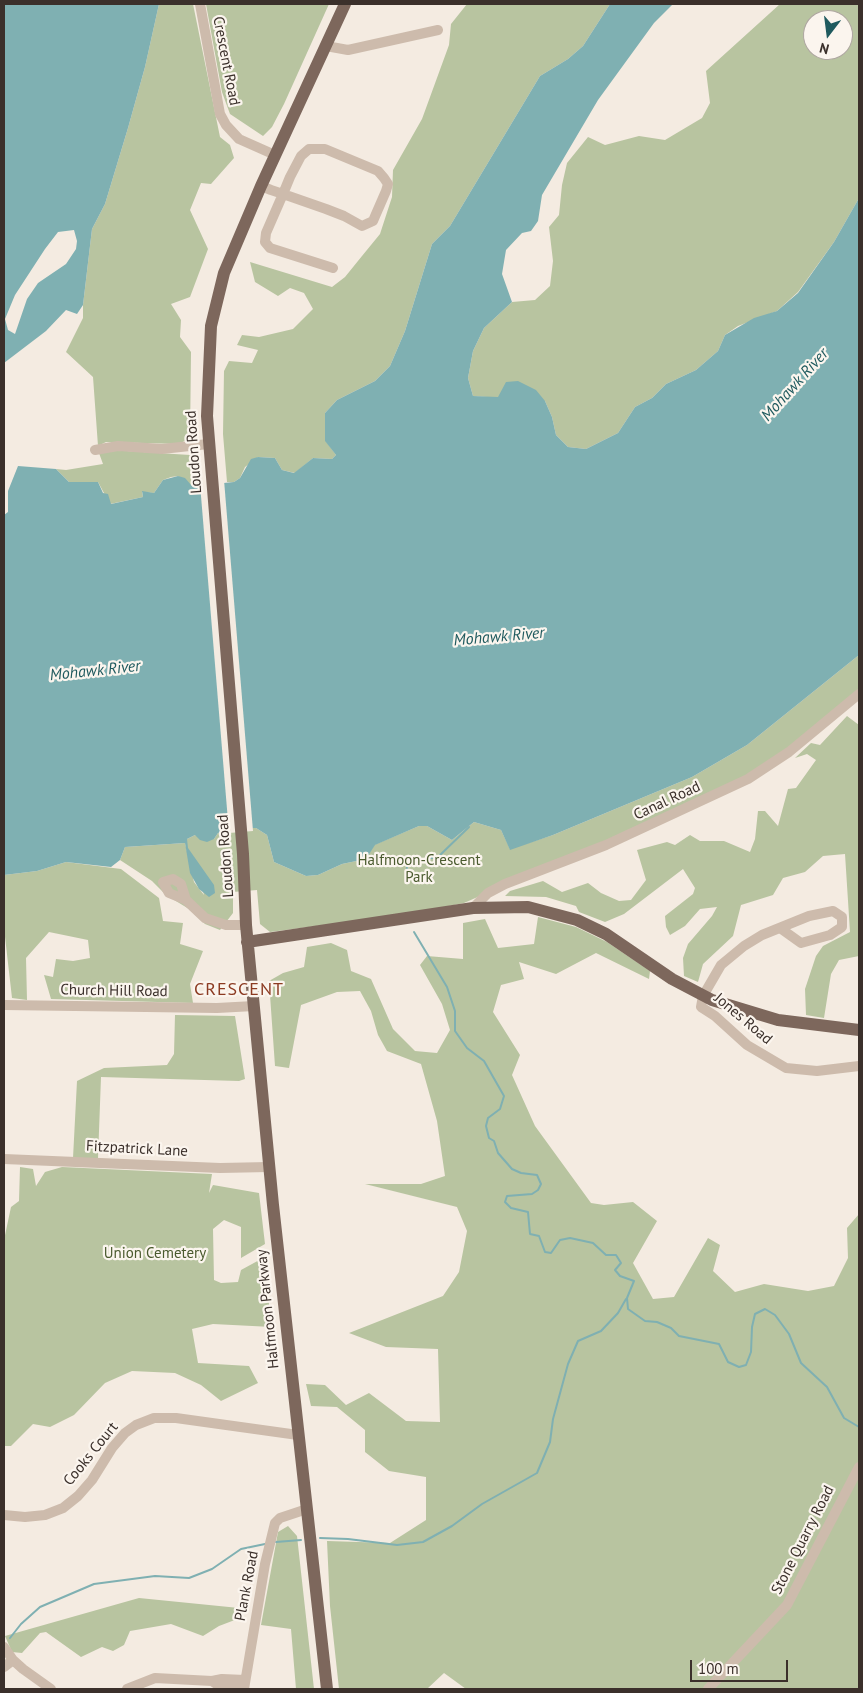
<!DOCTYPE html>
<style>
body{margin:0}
#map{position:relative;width:863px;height:1693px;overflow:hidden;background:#f4ebe1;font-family:"PT Sans",sans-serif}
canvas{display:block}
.frame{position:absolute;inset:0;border:5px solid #3b302b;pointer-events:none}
.north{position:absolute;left:803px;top:10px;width:50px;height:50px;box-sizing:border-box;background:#fbf5ee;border:1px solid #aea6a0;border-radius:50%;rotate:195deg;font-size:14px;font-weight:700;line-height:20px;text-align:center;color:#3b302b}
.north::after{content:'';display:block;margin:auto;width:18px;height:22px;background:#1f5a5e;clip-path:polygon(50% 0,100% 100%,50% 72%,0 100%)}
.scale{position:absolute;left:690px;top:1660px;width:98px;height:22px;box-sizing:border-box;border:2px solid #3b302b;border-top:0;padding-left:6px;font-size:15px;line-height:18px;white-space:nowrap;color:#3b302b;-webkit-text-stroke:4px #fbf5ee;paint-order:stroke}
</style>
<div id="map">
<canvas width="863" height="1693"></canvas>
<div class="frame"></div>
<div class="north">N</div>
<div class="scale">100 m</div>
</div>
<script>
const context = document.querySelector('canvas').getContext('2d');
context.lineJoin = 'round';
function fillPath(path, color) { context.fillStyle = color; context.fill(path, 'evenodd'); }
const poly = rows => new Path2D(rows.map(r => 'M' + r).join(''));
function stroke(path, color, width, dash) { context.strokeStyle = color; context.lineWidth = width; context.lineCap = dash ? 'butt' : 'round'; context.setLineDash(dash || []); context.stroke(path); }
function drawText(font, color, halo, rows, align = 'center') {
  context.font = font + ' "PT Sans",sans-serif'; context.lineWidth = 4.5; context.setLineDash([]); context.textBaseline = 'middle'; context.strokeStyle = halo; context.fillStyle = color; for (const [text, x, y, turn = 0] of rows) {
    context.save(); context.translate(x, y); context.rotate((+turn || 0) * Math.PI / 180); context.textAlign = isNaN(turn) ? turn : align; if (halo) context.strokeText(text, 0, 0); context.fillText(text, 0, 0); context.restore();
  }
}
fillPath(poly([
 [159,4,193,4,220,137,230,145,234,158,211,184,201,183,190,210,208,249,190,297,171,304,181,320,180,337,191,352,190,438,179,444,106,442,98,446,93,377,66,352,83,318,83,305,92,229,105,204,128,128,145,67],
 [206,4,329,4,284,104,272,127,263,136,230,114,222,92],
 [467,4,610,4,583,46,568,59,540,76,450,226,432,244,405,331,390,366,375,381,337,400,325,413,325,440,336,455,332,459,313,458,295,473,282,470,275,458,258,457,245,467,240,478,234,482,227,482,223,434,224,371,229,361,252,363,258,350,237,345,242,335,259,337,293,329,313,309,304,293,290,288,278,296,255,282,250,262,332,287,345,277,362,256,380,234,392,197,393,170,422,119,449,45,451,24],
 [780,4,859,4,859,198,834,242,798,292,777,311,738,326,725,335,718,351,696,370,666,384,652,398,635,407,618,433,586,449,568,447,556,435,552,417,545,401,473,396,468,378,473,351,484,328,512,302,535,300,550,286,553,261,549,227,559,215,562,185,567,163,588,137,605,145,639,136,665,140,702,118,710,103,706,71],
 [813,20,843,20,843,50,813,50],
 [111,450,190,455,196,463,199,487,192,486,178,476,171,477,163,480,154,493,142,492,143,497,110,504,98,482,69,482,56,469,66,470,103,464,99,453],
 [859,655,859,694,759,773,464,903,409,914,270,932,260,924,257,890,233,892,233,913,220,930,205,924,189,909,166,895,152,881,120,860,125,847,185,843,194,882,204,895,194,858,187,848,187,839,195,835,214,839,218,833,237,828,256,828,267,835,274,862,306,876,318,875,342,864,366,859,374,845,419,826,427,826,452,840,474,822,501,830,510,849,553,835,692,777,747,745],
 [847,716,859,725,859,956,839,960,831,974,824,1018,806,1015,805,989,816,956,823,946,850,932,845,854,823,856,805,872,783,878,773,895,741,905,733,936,703,964,698,982,684,976,683,958,688,944,712,916,717,907,700,909,685,926,670,935,666,927,665,916,693,894,695,888,683,869,624,914,605,922,579,912,576,906,546,897,505,896,510,891,543,881,562,892,588,883,601,893,619,901,631,900,646,880,637,850,667,842,675,845,690,835,700,841,724,841,750,852,755,839,758,811,765,811,778,826,788,789,796,788,816,760,807,754,795,758,811,743,820,745],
 [66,862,121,869,159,898,163,921,183,923,180,944,203,951,190,984,193,1003,51,999,44,975,53,977,56,959,73,961,90,958,88,940,49,932,26,958,27,1000,12,998,4,928,4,875,37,871],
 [538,917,576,927,607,942,650,971,649,979,596,953,556,974,519,962,524,979,501,985,493,1012,520,1055,512,1075,535,1126,591,1203,604,1205,633,1202,657,1221,633,1263,653,1299,674,1297,708,1238,720,1245,713,1271,735,1292,764,1284,808,1291,834,1286,848,1258,847,1228,859,1214,859,1689,466,1689,444,1673,427,1689,339,1689,330,1606,327,1541,390,1543,426,1520,426,1477,389,1471,365,1452,365,1430,337,1407,311,1406,306,1384,325,1385,346,1405,369,1393,406,1421,440,1422,438,1349,386,1347,349,1333,443,1296,459,1272,467,1231,457,1207,365,1184,421,1184,445,1176,437,1121,421,1064,387,1051,378,1035,371,1011,360,991,337,992,301,1005,289,1068,275,1066,269,981,283,973,304,967,307,947,331,943,347,950,351,971,371,979,393,1029,415,1051,437,1053,450,1030,442,1004,420,965,427,956,463,959,463,923,485,919,498,948,534,944],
 [175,1015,235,1016,245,1079,239,1081,101,1077,98,1158,73,1158,77,1081,104,1068,167,1065,174,1054],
 [20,1167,33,1169,36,1186,45,1172,62,1167,212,1174,209,1193,213,1185,259,1193,265,1244,241,1258,241,1227,224,1220,213,1229,214,1280,221,1283,238,1282,241,1270,263,1258,272,1327,213,1324,192,1329,198,1363,249,1366,258,1383,221,1401,201,1385,175,1373,132,1371,105,1383,74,1415,50,1427,33,1424,11,1446,4,1446,4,1240,11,1207,19,1201],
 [288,1526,297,1536,314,1689,296,1689,291,1629,261,1625,278,1532],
 [139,1598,239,1608,240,1618,219,1626,203,1636,171,1624,130,1631,124,1645,113,1651,102,1647,81,1657,46,1632,40,1633,22,1653,12,1652,5,1636]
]), '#b8c4a0');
fillPath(poly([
 [4,4,159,4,145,67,128,128,105,204,92,229,83,305,77,314,66,310,46,331,4,363],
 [74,230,77,241,76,249,66,264,38,283,27,299,15,334,8,330,5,319,15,295,45,249,58,232],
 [610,4,673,4,654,23,598,100,542,195,538,221,531,231,522,233,506,250,502,274,512,302,484,328,473,351,468,378,473,396,498,397,506,382,518,381,536,390,545,401,552,417,556,435,568,447,586,449,618,433,635,407,652,398,666,384,696,370,718,351,725,335,754,318,777,311,798,293,834,242,859,198,859,655,747,745,692,777,553,835,510,850,501,830,474,822,452,840,427,826,419,826,375,845,366,859,342,864,318,875,306,876,274,862,267,835,256,828,237,828,218,833,214,839,207,842,200,840,195,835,187,839,188,848,214,885,215,893,209,897,199,889,190,873,185,843,125,847,120,860,111,867,66,862,37,871,4,875,4,515,8,512,8,491,18,466,56,469,69,482,98,482,103,493,108,494,111,504,143,497,142,491,154,493,163,480,178,476,185,478,192,486,234,482,240,478,251,459,258,457,275,458,282,470,294,473,313,458,332,459,336,455,325,441,325,413,337,400,375,381,390,366,405,331,432,244,450,226,540,76,568,59,583,46]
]), '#7fb0b2');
fillPath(poly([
 [224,480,253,831,229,833,200,484]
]), '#f4ebe1');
stroke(poly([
 [407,875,407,862,438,857,469,827],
 [414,932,447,987,455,1011,455,1031,467,1048,484,1061,504,1096,500,1109,488,1118,486,1126,489,1138,494,1141,498,1153,512,1169,521,1173,537,1175,541,1184,538,1190,532,1194,507,1196,505,1202,511,1208,528,1212,530,1234,539,1236,545,1252,551,1253,560,1240,570,1238,593,1243,606,1255,616,1255,621,1263,615,1270,620,1276,634,1281,627,1298,628,1309,645,1321,657,1322,671,1328,679,1336,719,1344,728,1362,739,1367,746,1365,751,1352,752,1327,755,1314,765,1309,775,1315,789,1334,801,1363,827,1387,844,1418,859,1427],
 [320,1538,348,1539,397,1545,423,1542,452,1526,482,1504,537,1473,550,1442,553,1419,568,1364,578,1341,601,1331,618,1313,626,1299],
 [276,1542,301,1540],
 [10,1638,21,1624,40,1607,94,1584,155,1576,189,1578,212,1569,241,1549,265,1544]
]), '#7fb0b2', 2);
stroke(poly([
 [200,4,220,114,226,125,239,139,275,155],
 [326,46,348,50,438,30],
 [261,186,271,190,283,194,326,209,344,216,362,226,373,221,376,214,386,191,388,184,384,178,378,171,325,149,309,149,301,156,290,177,283,194,266,233,265,242,270,248,333,268],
 [95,450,118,446,162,449,208,444],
 [186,900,181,884,173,879,163,882,169,893,186,900,205,918,226,925,246,925],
 [473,908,488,893,505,884,606,845,748,779,789,752,859,694],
 [780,928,801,943,830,935,842,927,842,917,833,911,809,916,762,935,744,946,721,965,703,996,701,1007,715,1016,747,1045,786,1068,817,1071,859,1066],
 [4,1005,217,1008,254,1006],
 [4,1159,220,1168,269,1167],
 [4,1515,25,1517,45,1515,63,1508,78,1496,92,1480,112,1448,125,1433,136,1425,154,1418,176,1418,298,1435],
 [4,1647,13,1660,23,1669,51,1689],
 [4,1667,13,1660],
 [212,1681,221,1687,238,1689],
 [127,1689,155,1678,212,1681,222,1679,245,1680],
 [244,1689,265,1564,275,1523,280,1518,307,1509],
 [708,1689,787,1605,859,1467]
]), '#cdbbac', 10);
stroke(poly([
 [247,942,473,908,528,907,577,920,606,934,672,979,712,1000,778,1020,859,1030],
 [327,1689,273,1205,246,925,243,854,207,416,211,326,224,273,261,186,345,4]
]), '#7d675c', 12);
drawText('15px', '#3b302b', '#fbf5ee', [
 ["Crescent Road",226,61,79],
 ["Loudon Road",194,452,-94],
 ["Canal Road",667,801,-25],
 ["Loudon Road",226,856,-94],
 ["Church Hill Road",114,991,1],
 ["Jones Road",743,1019,40],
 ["Fitzpatrick Lane",137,1149,3],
 ["Halfmoon Parkway",268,1309,-96],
 ["Cooks Court",91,1454,-51],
 ["Stone Quarry Road",803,1540,-63],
 ["Plank Road",247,1586,-79]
]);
drawText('15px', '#4a5a2e', '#fbf5ee', [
 ["Halfmoon-Crescent",419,861],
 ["Park",419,878],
 ["Union Cemetery",155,1254]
]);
drawText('italic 16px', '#1f5a5e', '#fbf5ee', [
 ["Mohawk River",795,385,-48],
 ["Mohawk River",499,637,-5],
 ["Mohawk River",95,671,-6]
]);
context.letterSpacing = '1px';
drawText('18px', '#8c3b22', '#fbf5ee', [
 ["CRESCENT",239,990]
]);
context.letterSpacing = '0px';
</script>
